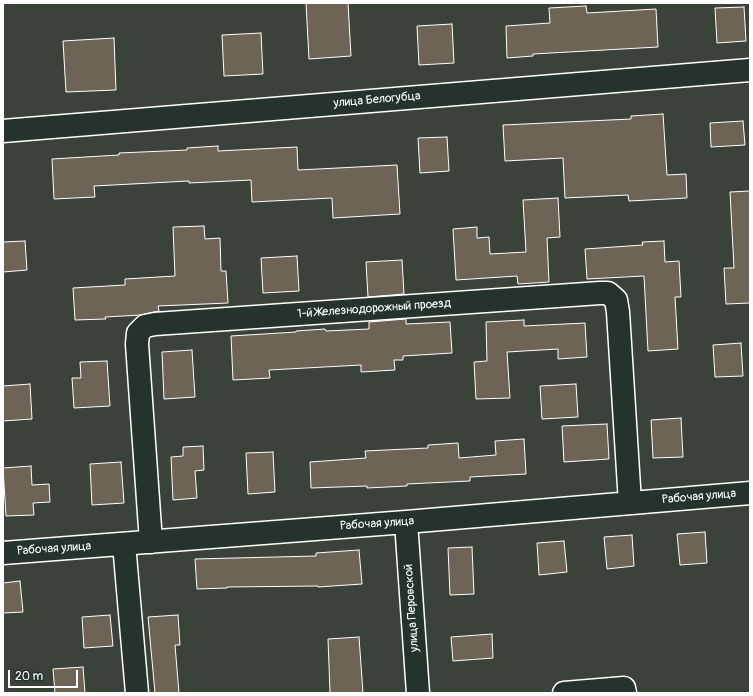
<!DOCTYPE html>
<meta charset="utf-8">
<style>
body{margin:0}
#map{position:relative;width:753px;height:696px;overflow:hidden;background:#3b4239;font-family:Pangolin,sans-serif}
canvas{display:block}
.frame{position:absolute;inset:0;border:4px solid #fff;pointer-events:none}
.scale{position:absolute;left:8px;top:670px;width:70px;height:18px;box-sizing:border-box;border:2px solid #fff;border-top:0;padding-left:5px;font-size:12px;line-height:14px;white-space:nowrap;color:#fff;-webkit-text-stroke:3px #26332d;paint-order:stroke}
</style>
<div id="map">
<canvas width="753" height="696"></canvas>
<div class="frame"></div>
<div class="scale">20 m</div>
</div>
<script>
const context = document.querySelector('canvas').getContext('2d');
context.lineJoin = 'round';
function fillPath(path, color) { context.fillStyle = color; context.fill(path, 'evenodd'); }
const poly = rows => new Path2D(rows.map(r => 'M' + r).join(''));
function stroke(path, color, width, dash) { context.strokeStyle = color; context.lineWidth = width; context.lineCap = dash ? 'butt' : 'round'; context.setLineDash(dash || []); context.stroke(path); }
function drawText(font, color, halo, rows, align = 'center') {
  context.font = font + ' Pangolin,sans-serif'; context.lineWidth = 3; context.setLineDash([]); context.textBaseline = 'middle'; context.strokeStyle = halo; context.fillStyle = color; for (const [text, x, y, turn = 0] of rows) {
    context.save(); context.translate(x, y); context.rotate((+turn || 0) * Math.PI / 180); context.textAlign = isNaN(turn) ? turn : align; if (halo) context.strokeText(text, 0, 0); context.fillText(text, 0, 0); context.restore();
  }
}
const building = poly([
 [306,3,348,3,351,56,309,59,306,3],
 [586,6,587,13,656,9,658,47,533,54,533,56,507,58,506,26,550,23,549,8,586,6],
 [744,7,746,41,717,43,715,8,744,7],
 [452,24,454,63,419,65,417,26,452,24],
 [261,33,263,74,224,76,222,35,261,33],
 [114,38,116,90,66,92,63,41,114,38],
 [663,114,667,175,686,174,687,198,629,201,628,195,565,198,563,158,505,161,503,125,631,119,631,116,663,114],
 [743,121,745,145,711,147,710,123,743,121],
 [447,137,449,171,420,173,418,138,447,137],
 [218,146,218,151,297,147,298,170,397,165,400,214,333,218,332,198,252,202,251,180,189,183,189,181,94,186,95,197,54,199,52,159,119,155,119,153,187,150,187,148,218,146],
 [750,191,750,303,726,304,724,268,734,268,730,192,750,191],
 [558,198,560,237,547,238,549,282,518,284,517,276,456,280,453,229,477,227,477,238,489,237,490,254,526,252,523,200,558,198],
 [204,226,205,239,220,238,221,271,226,271,228,303,158,306,159,311,141,315,105,317,106,319,75,320,73,288,125,285,125,279,175,276,173,227,204,226],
 [25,241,27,270,3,272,3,242,25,241],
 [664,241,665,262,679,261,681,297,675,297,678,349,648,351,644,276,587,279,585,249,643,245,642,242,664,241],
 [297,256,299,291,263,293,261,258,297,256],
 [402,260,404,294,368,297,366,262,402,260],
 [406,319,406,324,450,322,452,353,403,356,403,360,394,360,395,370,361,372,361,365,269,370,270,378,233,380,231,336,296,332,296,331,325,329,326,331,369,329,369,322,406,319],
 [524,320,524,326,585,323,587,357,558,359,558,349,507,352,510,398,476,399,474,362,487,361,486,322,524,320],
 [741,343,743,376,715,377,713,345,741,343],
 [192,350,195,397,164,399,162,352,192,350],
 [107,361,110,406,74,408,72,378,81,378,80,362,107,361],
 [30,384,32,419,3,421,3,386,30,384],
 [576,384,578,417,542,419,540,386,576,384],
 [681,418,683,457,653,458,651,420,681,418],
 [607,424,609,459,564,462,562,426,607,424],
 [524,439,526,474,470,477,470,481,407,484,407,486,367,488,367,486,311,488,310,462,366,458,365,451,428,448,428,445,458,443,459,458,496,455,495,441,524,439],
 [203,446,204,470,195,471,197,498,173,500,171,457,183,456,183,447,203,446],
 [273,452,275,492,248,494,246,453,273,452],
 [121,462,124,503,92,505,90,464,121,462],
 [31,466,32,485,49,484,50,502,33,503,34,515,6,516,3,468,31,466],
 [705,532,707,563,680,565,677,534,705,532],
 [632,535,634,566,607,569,604,537,632,535],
 [564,541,567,572,539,575,537,543,564,541],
 [472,547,474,594,450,595,448,548,472,547],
 [359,550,362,584,318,587,318,586,227,587,227,588,197,589,195,559,316,556,316,553,359,550],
 [20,581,23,612,3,613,3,583,20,581],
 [110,615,113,646,84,648,82,617,110,615],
 [178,615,180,645,175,645,179,693,155,693,148,617,178,615],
 [492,634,493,658,453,661,451,637,492,634],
 [359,637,363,693,330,693,328,639,359,637],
 [83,667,85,693,55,693,53,669,83,667]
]);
fillPath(building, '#6d6455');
stroke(building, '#fff', 1);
const minor = poly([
 [3,131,750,70],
 [406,522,418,693],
 [151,542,137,344,138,333,145,326,155,324,600,293,608,293,616,300,618,312,630,503],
 [124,544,137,693],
 [3,553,406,522,750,493],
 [564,693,624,688,625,693]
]);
stroke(minor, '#fff', 25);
stroke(minor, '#26332d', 22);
drawText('12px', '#fff', '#26332d', [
 ["улица Белогубца",377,100,-5],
 ["1-й Железнодорожный проезд",374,309,-4],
 ["Рабочая улица",699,497,-5],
 ["Рабочая улица",377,524,-4],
 ["Рабочая улица",54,549,-4],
 ["улица Перовской",412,608,-94]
]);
</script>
